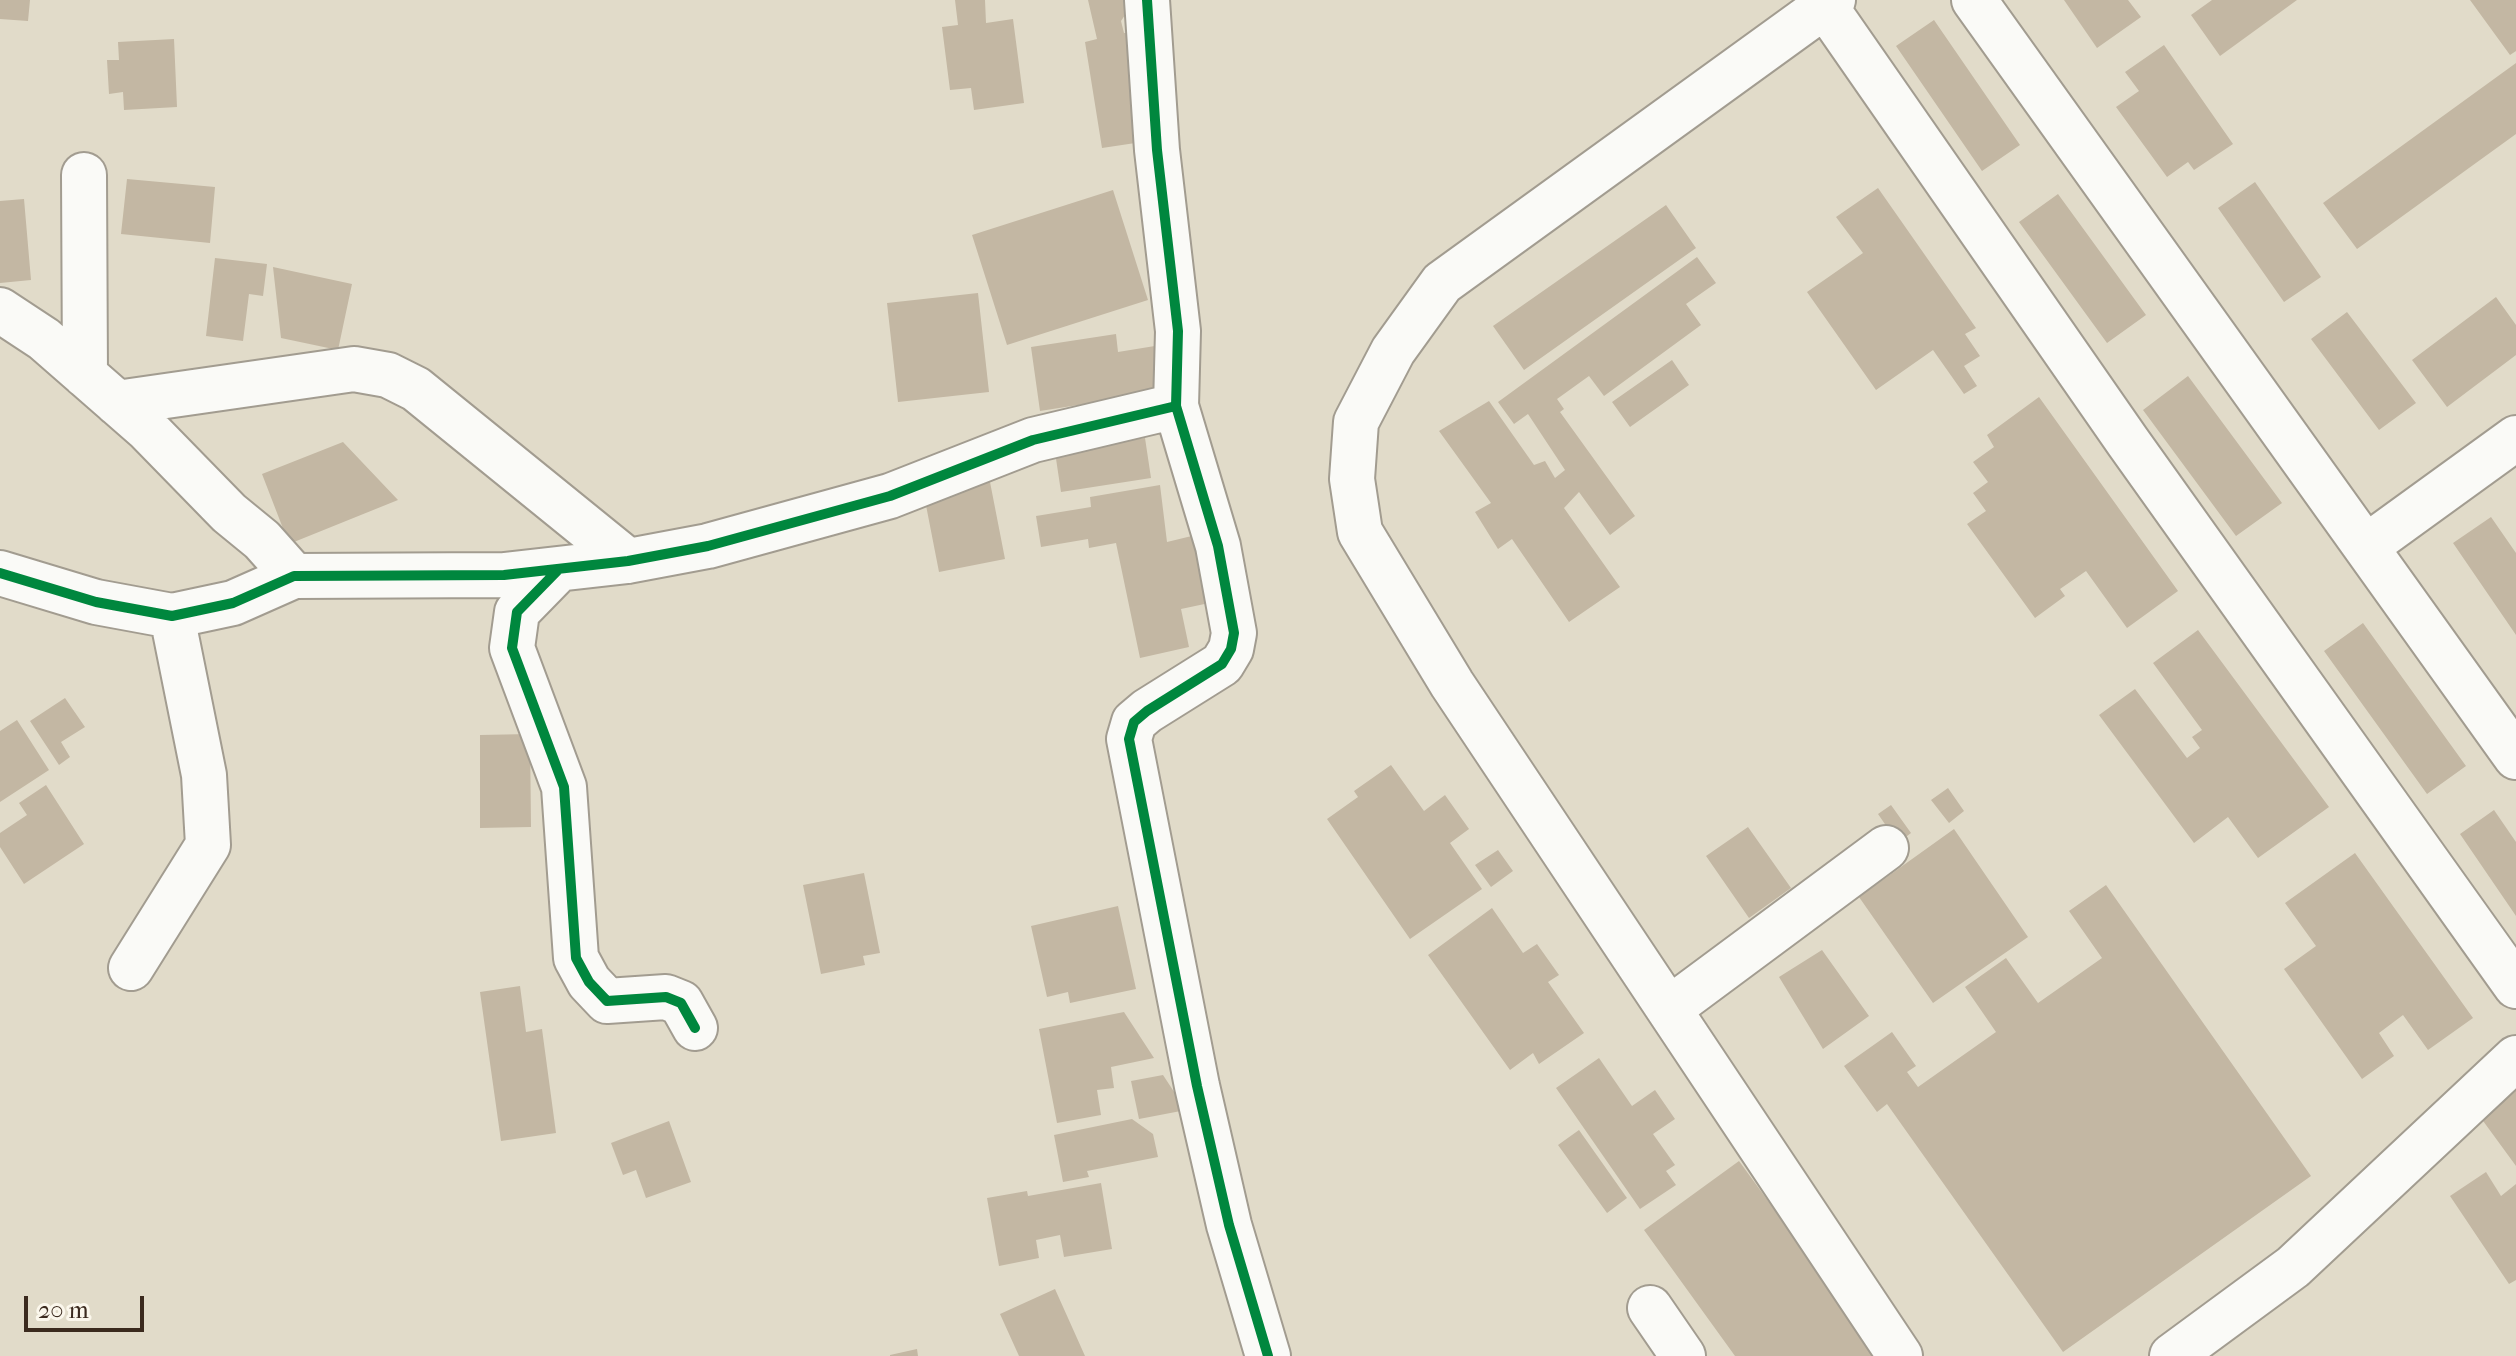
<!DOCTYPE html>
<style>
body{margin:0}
#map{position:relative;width:2516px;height:1356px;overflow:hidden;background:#e1dbc9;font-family:"IM FELL French Canon",serif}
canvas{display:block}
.scale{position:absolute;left:24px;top:1296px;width:120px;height:36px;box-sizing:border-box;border:4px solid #3b2a1e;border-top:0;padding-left:10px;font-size:24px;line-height:28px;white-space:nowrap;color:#3b2a1e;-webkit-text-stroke:6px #fbf7ec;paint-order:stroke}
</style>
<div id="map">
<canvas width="2516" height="1356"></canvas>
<div class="scale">20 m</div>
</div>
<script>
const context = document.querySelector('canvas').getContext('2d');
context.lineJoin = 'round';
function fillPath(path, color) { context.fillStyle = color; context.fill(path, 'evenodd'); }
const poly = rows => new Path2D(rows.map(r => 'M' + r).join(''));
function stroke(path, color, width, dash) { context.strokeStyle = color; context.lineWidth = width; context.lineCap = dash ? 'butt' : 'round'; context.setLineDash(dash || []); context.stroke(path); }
fillPath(poly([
 [0,0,30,0,28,21,0,19],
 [955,0,985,0,986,23,1013,19,1024,103,974,110,971,88,950,90,942,27,958,25],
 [1088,0,1135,0,1121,21,1124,33,1133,33,1142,142,1102,148,1085,42,1097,39],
 [2064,0,2128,0,2141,17,2097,48],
 [2212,0,2297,0,2220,56,2191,15],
 [2470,0,2516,0,2516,51,2510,55],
 [1934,20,2020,145,1982,171,1896,46],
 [174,39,177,107,124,110,123,92,109,94,107,60,119,60,118,42],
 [2164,45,2233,144,2194,170,2188,162,2167,177,2116,107,2139,91,2125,72],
 [2516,63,2516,134,2357,249,2323,203],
 [127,179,215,187,210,243,121,234],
 [2255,182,2321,277,2284,302,2218,208],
 [1878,188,1976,328,1965,334,1980,356,1964,366,1977,386,1964,394,1933,350,1876,390,1807,292,1863,253,1836,217],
 [1113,190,1148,300,1007,345,972,235],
 [2058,194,2146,315,2107,343,2019,222],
 [24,199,31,280,0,283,0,201],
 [1666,205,1696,248,1524,370,1493,326],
 [1697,257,1716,283,1686,304,1701,325,1604,396,1589,376,1557,399,1564,409,1560,412,1635,516,1610,535,1579,492,1564,508,1620,587,1569,622,1512,539,1498,549,1475,512,1491,503,1439,431,1489,401,1534,465,1545,461,1555,478,1565,470,1528,414,1514,424,1498,402],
 [215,258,267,264,263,296,249,294,243,341,206,336],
 [273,267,352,284,338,350,281,338],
 [978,293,989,392,898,402,887,303],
 [2496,297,2516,325,2516,355,2447,407,2412,360],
 [2347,312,2416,403,2379,430,2311,339],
 [1116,334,1118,352,1161,345,1167,391,1040,411,1031,347],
 [1672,360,1689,385,1630,427,1612,402],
 [2188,376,2282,503,2236,536,2143,410],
 [2039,397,2178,591,2127,628,2086,571,2060,589,2065,596,2035,618,1967,524,1986,511,1973,493,1988,482,1973,462,1994,447,1987,435],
 [1145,438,1151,478,1061,492,1055,452],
 [343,442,398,500,289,544,262,474],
 [990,482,1005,559,939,572,924,495],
 [1160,485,1167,542,1200,534,1214,602,1181,609,1189,647,1140,658,1116,543,1089,548,1088,539,1041,547,1036,516,1091,507,1090,497],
 [2491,517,2516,553,2516,635,2453,543],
 [2363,623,2466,766,2427,794,2324,651],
 [2198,630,2329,807,2258,858,2228,817,2194,843,2099,715,2135,689,2187,758,2200,748,2192,737,2202,730,2153,663],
 [65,698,85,727,61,742,70,757,59,765,30,721],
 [17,720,49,770,0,802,0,731],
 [530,734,531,827,480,828,480,735],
 [1391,765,1424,811,1445,795,1469,829,1450,843,1482,889,1410,939,1327,819,1358,797,1354,791],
 [46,785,84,844,24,884,0,847,0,833,27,815,19,803],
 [1948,788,1964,811,1949,823,1931,800],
 [1891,805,1911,833,1898,843,1878,814],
 [2494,810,2516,842,2516,916,2460,834],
 [1748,827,1791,888,1749,918,1706,856],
 [1954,829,2028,937,1933,1003,1859,897],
 [1498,850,1513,871,1491,887,1475,865],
 [2355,853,2473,1018,2428,1050,2403,1015,2379,1033,2394,1056,2362,1079,2284,969,2316,946,2285,903],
 [864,873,880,953,863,956,865,965,821,974,803,885],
 [2106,885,2311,1176,2063,1352,1887,1104,1877,1112,1844,1066,1892,1032,1916,1066,1907,1072,1918,1087,1996,1032,1965,987,2006,958,2038,1003,2102,958,2069,911],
 [1118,906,1136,989,1070,1003,1068,992,1047,997,1031,926],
 [1492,908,1523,953,1537,944,1559,975,1548,982,1584,1033,1539,1064,1533,1053,1510,1070,1428,955],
 [1822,950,1869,1016,1823,1049,1779,977],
 [520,986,526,1032,542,1029,556,1133,501,1141,480,992],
 [1124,1012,1154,1058,1111,1067,1114,1088,1097,1090,1101,1115,1057,1123,1039,1029],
 [1599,1058,1632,1106,1655,1090,1675,1119,1653,1134,1675,1165,1666,1171,1676,1185,1640,1209,1556,1088],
 [1163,1075,1186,1110,1139,1119,1131,1081],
 [2516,1086,2516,1166,2478,1114],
 [1132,1119,1153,1134,1158,1157,1087,1171,1089,1177,1063,1182,1054,1135],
 [669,1121,691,1182,646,1198,636,1170,623,1175,611,1143],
 [1579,1130,1627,1198,1607,1213,1558,1145],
 [1739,1161,1881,1356,1735,1356,1644,1230],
 [2486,1172,2501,1196,2516,1184,2516,1280,2509,1284,2450,1196],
 [1101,1183,1112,1249,1064,1257,1060,1235,1036,1240,1039,1258,999,1266,987,1198,1027,1191,1028,1196],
 [1055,1289,1085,1356,1019,1356,1000,1314],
 [917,1349,918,1356,890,1356,890,1355]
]), '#c3b7a3');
const minor = poly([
 [1147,0,1157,150,1178,331,1176,406,1218,546,1234,633,1231,649,1222,664,1147,711,1134,722,1129,739,1197,1086,1229,1225,1268,1356],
 [1833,0,1442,283,1393,351,1356,422,1352,479,1360,532,1452,684,1900,1356],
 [1974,0,2516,757],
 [1825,6,2128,442,2516,986],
 [84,175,85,375],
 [0,310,44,339,147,429,229,513,262,540,294,576],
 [117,403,354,369,388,375,416,389,628,561],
 [2367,546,2516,438],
 [559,569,517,612,512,648,564,787,576,958,589,982,607,1001,666,997,681,1003,695,1028],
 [0,573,96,602,172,616,233,603,294,576,504,575,628,561,708,546,890,496,1033,440,1176,406],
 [131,968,208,845,204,775,172,616],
 [1669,1009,1886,848],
 [1650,1308,1683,1356],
 [2172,1356,2293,1267,2516,1058]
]);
stroke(minor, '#a29c90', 48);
stroke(minor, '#fafaf7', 44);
stroke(poly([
 [1147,0,1157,150,1178,331,1176,406,1218,546,1234,633,1231,649,1222,664,1147,711,1134,722,1129,739,1197,1086,1229,1225,1268,1356],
 [559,569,517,612,512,648,564,787,576,958,589,982,607,1001,666,997,681,1003,695,1028],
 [0,573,96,602,172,616,233,603,294,576,504,575,628,561,708,546,890,496,1033,440,1176,406]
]), '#00873e', 10);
</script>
